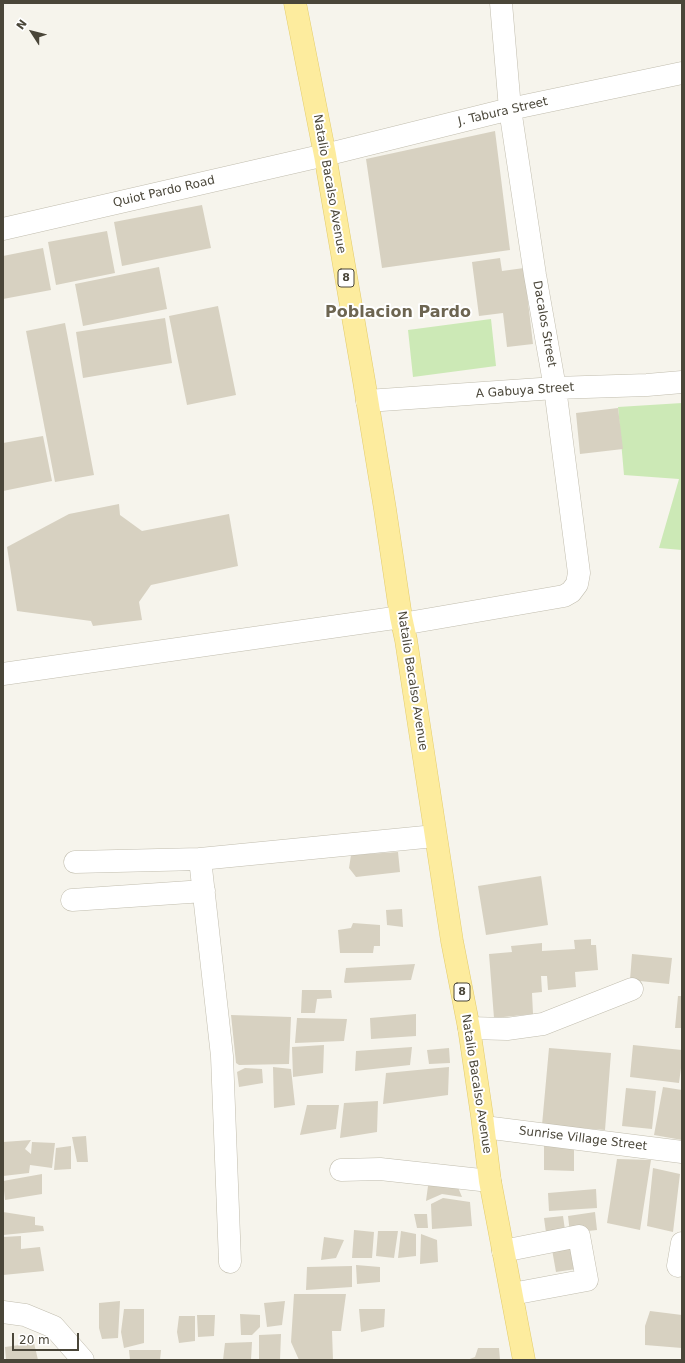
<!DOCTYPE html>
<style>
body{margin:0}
#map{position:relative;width:685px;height:1363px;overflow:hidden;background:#f6f4ec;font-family:"DejaVu Sans",sans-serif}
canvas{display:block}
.frame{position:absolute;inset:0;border:4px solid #4a4639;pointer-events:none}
.north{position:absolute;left:12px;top:12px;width:40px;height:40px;-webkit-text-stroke:3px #fff;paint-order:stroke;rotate:306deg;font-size:11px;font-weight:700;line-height:16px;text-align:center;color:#4a4639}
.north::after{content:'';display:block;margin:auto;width:14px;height:18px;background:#4a4639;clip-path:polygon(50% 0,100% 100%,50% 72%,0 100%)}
.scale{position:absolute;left:12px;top:1333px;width:67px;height:18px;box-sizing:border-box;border:2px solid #4a4639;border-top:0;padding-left:5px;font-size:12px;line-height:14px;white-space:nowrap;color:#4a4639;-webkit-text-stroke:3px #fff;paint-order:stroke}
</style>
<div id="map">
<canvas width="685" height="1363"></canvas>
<div class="frame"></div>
<div class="north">N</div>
<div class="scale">20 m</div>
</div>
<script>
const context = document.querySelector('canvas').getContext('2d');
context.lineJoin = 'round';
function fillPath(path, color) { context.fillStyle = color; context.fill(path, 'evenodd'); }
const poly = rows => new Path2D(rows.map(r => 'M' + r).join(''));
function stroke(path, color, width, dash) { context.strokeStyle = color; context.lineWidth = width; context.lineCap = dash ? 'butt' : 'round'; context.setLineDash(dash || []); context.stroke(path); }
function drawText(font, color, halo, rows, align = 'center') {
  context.font = font + ' "DejaVu Sans",sans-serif'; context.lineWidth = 4; context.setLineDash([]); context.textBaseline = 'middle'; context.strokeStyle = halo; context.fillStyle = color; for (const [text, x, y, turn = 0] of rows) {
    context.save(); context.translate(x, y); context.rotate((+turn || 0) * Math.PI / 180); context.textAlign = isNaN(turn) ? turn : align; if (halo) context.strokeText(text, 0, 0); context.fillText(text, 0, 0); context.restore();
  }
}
fillPath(poly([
 [491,319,496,366,413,377,408,330],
 [682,403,682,550,659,548,679,479,624,475,618,407]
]), '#cce9b6');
fillPath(poly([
 [495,131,510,250,382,268,366,159],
 [202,205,211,248,122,266,114,222],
 [107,231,115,273,56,285,48,242],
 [43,248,51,290,3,299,3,256],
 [500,258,502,271,524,268,533,344,507,347,503,313,479,316,472,262],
 [159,267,167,309,83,326,75,284],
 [218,306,236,395,187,405,169,316],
 [165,318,172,363,83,378,76,332],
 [65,323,94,475,55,482,26,331],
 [618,408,623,449,580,454,576,413],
 [43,436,52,481,3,491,3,443],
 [119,504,120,515,142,531,229,514,238,566,151,585,139,602,142,620,93,626,91,621,17,611,7,547,69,514],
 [398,852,400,872,356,877,349,868,351,855],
 [541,876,548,925,486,935,478,886],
 [402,909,403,927,387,925,386,910],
 [353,923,380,925,380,946,374,946,373,953,340,953,338,930,351,928],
 [591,939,591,945,596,945,598,970,575,972,576,987,548,990,547,976,541,976,542,992,532,993,533,1014,494,1018,489,954,512,952,511,946,542,943,542,951,575,949,574,940],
 [632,954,672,958,669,984,630,980],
 [415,964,411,980,345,983,344,982,346,968],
 [302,990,331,990,332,998,317,999,315,1013,301,1013],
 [678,996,682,996,682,1028,675,1028],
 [416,1014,416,1036,371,1039,370,1018],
 [231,1015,291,1017,289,1064,239,1065,236,1063],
 [297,1018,347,1019,344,1041,295,1043],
 [324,1045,323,1073,293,1077,292,1047],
 [633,1045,682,1050,682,1069,681,1068,679,1083,630,1077],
 [412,1047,410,1065,355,1071,356,1051],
 [449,1048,450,1063,429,1064,427,1050],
 [549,1048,611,1053,605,1130,542,1125],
 [273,1067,291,1069,295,1105,274,1108],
 [449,1067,448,1095,383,1104,386,1073],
 [245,1068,262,1069,263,1083,239,1087,237,1072],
 [663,1087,682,1090,682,1140,654,1135],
 [626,1088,656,1091,652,1129,622,1126],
 [378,1101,377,1132,340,1138,344,1103],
 [307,1105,339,1105,336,1129,300,1135],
 [86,1136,88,1162,77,1162,72,1137],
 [31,1140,25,1149,31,1154,32,1142,55,1143,52,1168,30,1165,29,1173,3,1176,3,1142],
 [71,1146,71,1169,54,1170,56,1148],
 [544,1146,574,1147,574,1171,544,1170],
 [617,1159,651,1160,640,1230,607,1223],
 [653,1168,680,1174,673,1232,647,1226],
 [42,1174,42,1194,5,1200,3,1181],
 [457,1185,462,1197,442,1194,426,1201,428,1186],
 [596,1189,597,1208,549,1211,548,1193],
 [443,1198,470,1202,472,1226,432,1229,431,1204],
 [3,1212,35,1217,35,1225,43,1226,44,1231,3,1235],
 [595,1212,597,1230,570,1233,568,1216],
 [414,1214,427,1214,428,1228,417,1228],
 [563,1216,566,1237,547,1240,544,1218],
 [354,1230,374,1232,372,1258,352,1258],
 [378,1231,398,1231,394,1258,376,1256],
 [401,1231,416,1234,416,1256,398,1258],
 [421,1234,437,1240,438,1262,420,1264],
 [21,1236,21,1249,40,1247,44,1271,3,1275,3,1237],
 [324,1237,344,1240,336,1258,321,1260],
 [571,1241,576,1269,556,1272,551,1244],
 [356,1265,380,1267,380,1282,357,1284],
 [352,1266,352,1287,306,1290,307,1267],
 [294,1294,346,1294,341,1331,332,1331,333,1360,299,1360,291,1342],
 [120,1301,118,1338,102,1339,99,1328,99,1303],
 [285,1301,282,1325,267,1327,264,1303],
 [124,1309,144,1309,144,1343,124,1348,121,1332],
 [359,1309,385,1309,384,1327,361,1332],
 [650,1311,682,1315,682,1348,645,1345,645,1326],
 [240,1314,260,1315,260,1327,252,1335,241,1335],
 [197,1315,215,1315,214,1336,198,1337],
 [179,1316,195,1316,195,1341,179,1343,177,1332],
 [281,1334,280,1360,259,1360,259,1335],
 [252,1342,251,1360,223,1360,225,1343],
 [34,1343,38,1360,6,1360,5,1347],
 [478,1348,499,1348,500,1360,467,1360,475,1357],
 [129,1350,161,1350,160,1360,130,1360]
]), '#d7d1c1');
const minor = poly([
 [3,229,325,155,510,109,682,73],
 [367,401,555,388,647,385,682,382],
 [402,624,564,596,571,592,577,584,579,573,555,388,535,275,510,109,501,3],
 [3,674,401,617],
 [200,859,222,1056,230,1262],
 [75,862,200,859,435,836],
 [72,900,204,891],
 [469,1028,507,1029,543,1024,632,989],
 [484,1127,682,1152],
 [341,1170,380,1169,490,1181],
 [503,1251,579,1236,587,1280,512,1294],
 [678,1266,682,1243],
 [3,1312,25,1315,54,1327,83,1360]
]);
const major = poly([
 [295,3,325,155,364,381,385,509,401,617,406,640,452,941,469,1028,482,1116,490,1181,524,1360]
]);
stroke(minor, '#c1bdae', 23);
stroke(major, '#e3cc6d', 23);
stroke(minor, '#fff', 22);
stroke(major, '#fdec9e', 22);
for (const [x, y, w] of [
 [346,278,16],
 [462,992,16]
]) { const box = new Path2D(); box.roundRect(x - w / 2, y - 9, w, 18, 3); context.fillStyle = '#fff'; context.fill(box); stroke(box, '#4a4639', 1); }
drawText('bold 11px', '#4a4639', null, [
 ["8",346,278],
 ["8",462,992]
]);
drawText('12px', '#4a4639', '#fff', [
 ["J. Tabura Street",503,112,-13],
 ["Natalio Bacalso Avenue",329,184,80],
 ["Quiot Pardo Road",164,192,-13],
 ["Dacalos Street",544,324,80],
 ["A Gabuya Street",525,391,-4],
 ["Natalio Bacalso Avenue",412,681,81],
 ["Natalio Bacalso Avenue",476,1084,81],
 ["Sunrise Village Street",583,1139,7]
]);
drawText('bold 16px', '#6d6551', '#fff', [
 ["Poblacion Pardo",398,313]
]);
</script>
